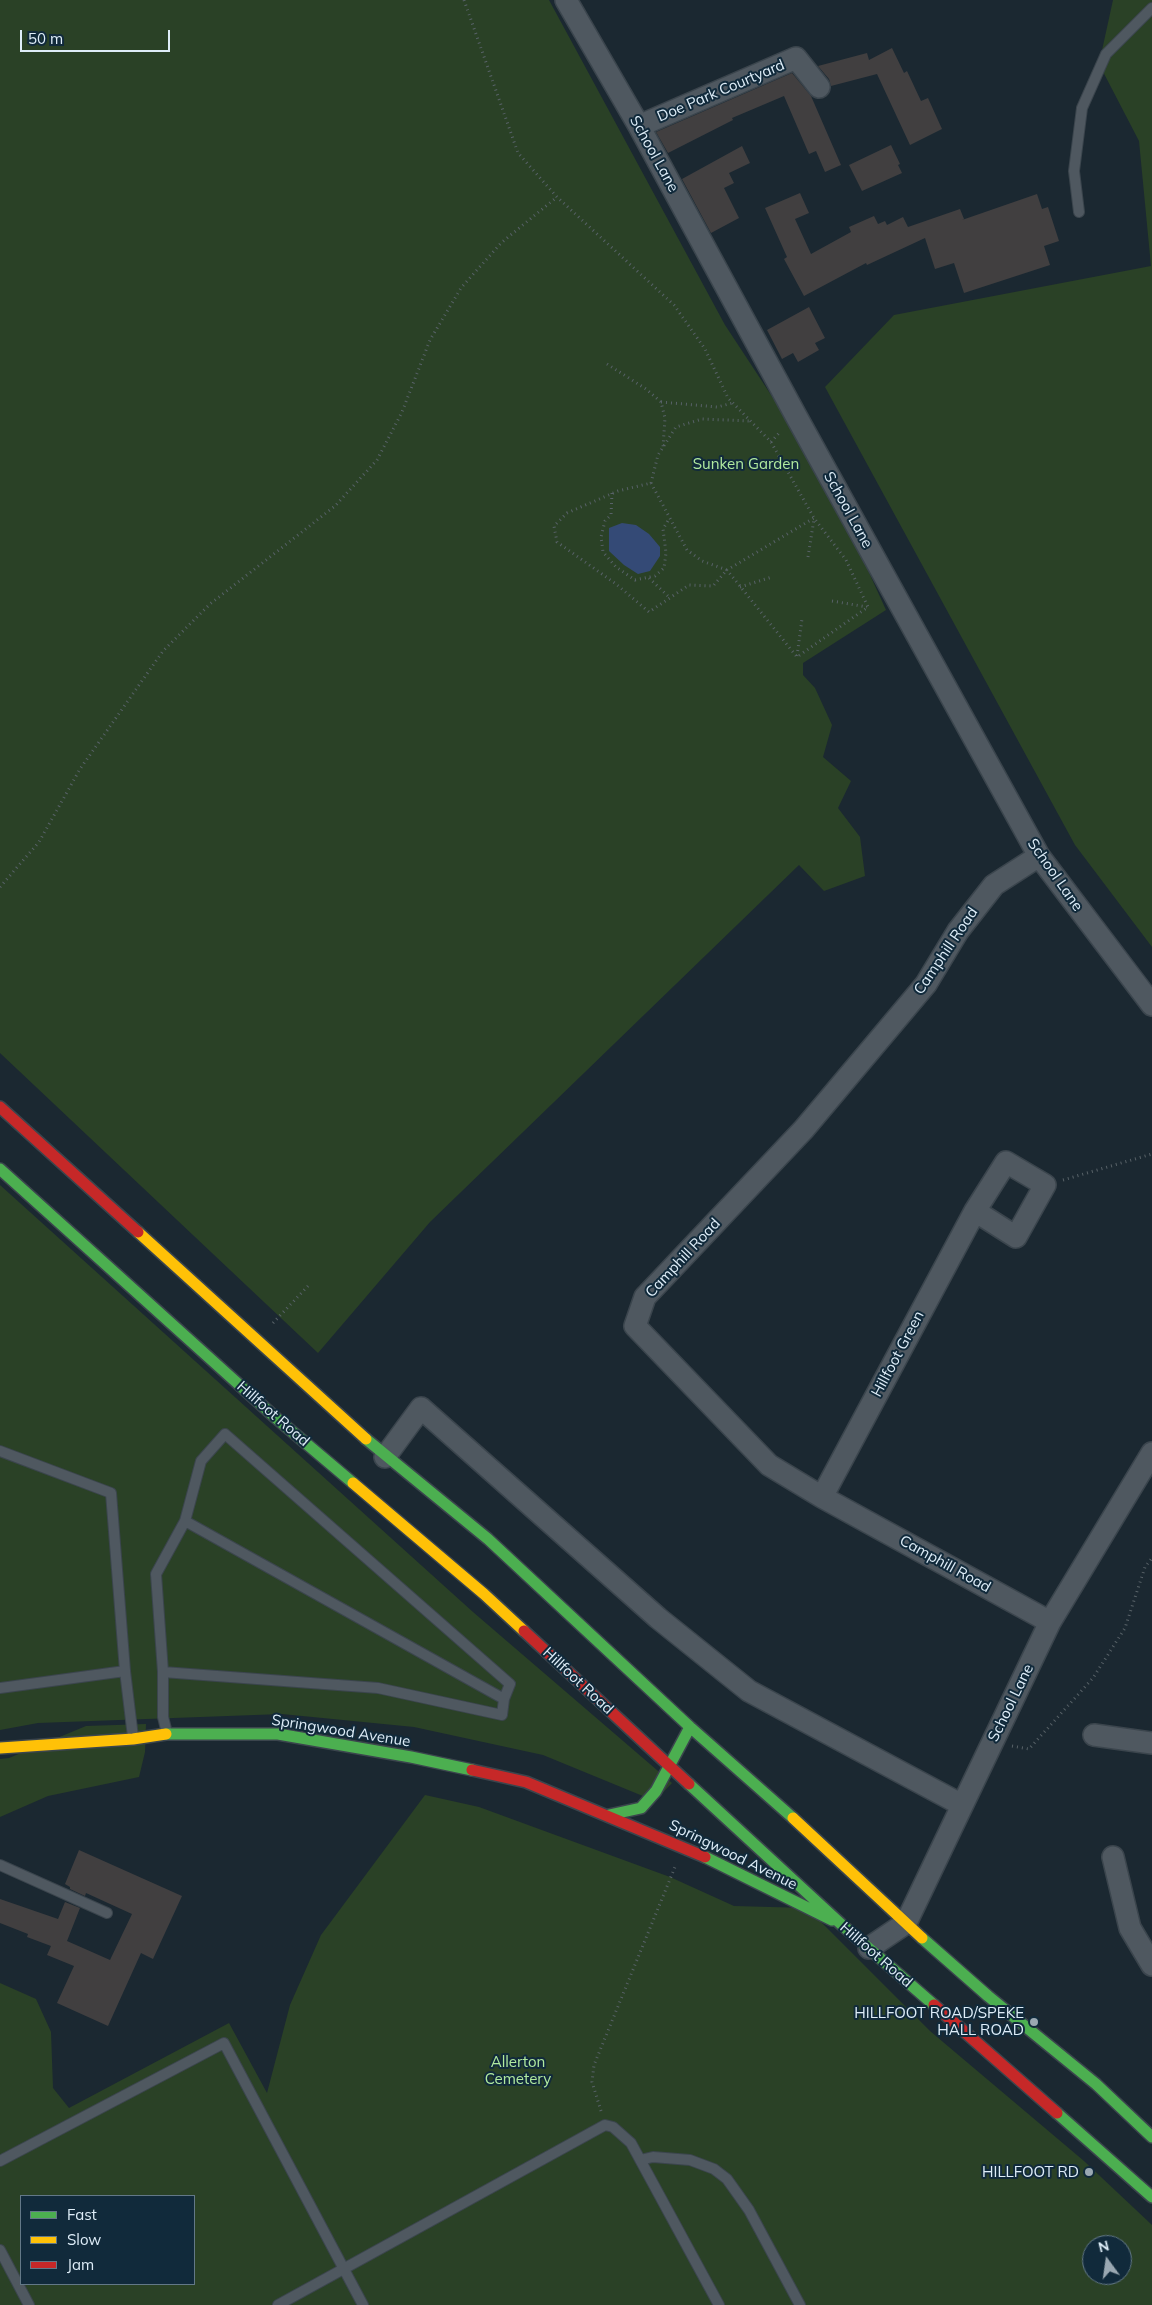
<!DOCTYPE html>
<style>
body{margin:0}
#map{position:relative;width:1152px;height:2305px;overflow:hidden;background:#1b2831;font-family:Mulish,sans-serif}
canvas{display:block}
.legend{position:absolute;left:20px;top:2195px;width:175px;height:90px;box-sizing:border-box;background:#112a3b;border:1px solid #637887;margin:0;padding:6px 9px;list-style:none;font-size:15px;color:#deedf8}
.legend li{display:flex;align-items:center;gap:10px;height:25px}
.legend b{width:25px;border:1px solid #637887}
.north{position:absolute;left:1082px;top:2235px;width:50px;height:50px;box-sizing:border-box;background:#112a3b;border:1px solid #637887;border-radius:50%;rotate:346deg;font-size:14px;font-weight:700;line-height:20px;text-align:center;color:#deedf8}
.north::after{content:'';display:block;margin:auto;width:18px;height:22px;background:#9aa8b2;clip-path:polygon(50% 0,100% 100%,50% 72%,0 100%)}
.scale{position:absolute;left:20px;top:30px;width:150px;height:22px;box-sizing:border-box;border:2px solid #deedf8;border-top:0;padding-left:6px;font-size:15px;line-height:18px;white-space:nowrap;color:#deedf8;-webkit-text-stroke:4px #112a3b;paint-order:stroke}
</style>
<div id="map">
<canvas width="1152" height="2305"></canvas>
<ul class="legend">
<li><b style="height:6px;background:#4caf50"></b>Fast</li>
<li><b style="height:6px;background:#ffc107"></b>Slow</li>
<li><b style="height:6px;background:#c62828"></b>Jam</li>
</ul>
<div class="north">N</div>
<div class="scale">50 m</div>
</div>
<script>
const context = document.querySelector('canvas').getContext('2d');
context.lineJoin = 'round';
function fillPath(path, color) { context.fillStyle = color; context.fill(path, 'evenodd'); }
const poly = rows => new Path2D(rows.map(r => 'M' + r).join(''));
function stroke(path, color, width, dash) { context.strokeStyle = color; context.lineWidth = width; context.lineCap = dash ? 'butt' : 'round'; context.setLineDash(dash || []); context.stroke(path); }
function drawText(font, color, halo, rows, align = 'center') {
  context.font = font + ' Mulish,sans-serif'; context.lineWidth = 4; context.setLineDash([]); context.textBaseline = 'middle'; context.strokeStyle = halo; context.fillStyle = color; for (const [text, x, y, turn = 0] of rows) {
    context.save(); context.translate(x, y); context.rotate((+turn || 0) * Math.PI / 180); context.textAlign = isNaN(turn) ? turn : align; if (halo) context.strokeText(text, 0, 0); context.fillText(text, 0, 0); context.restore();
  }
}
fillPath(poly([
 [0,0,549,0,725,325,827,480,886,610,803,663,803,675,815,688,832,725,823,757,851,781,838,808,860,837,865,876,824,891,799,865,430,1222,318,1353,0,1053],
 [1113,0,1152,0,1152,947,1075,845,825,387,894,315,1151,266,1139,141,1099,64],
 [0,1185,473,1612,672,1783,655,1801,543,1755,414,1727,282,1714,38,1723,0,1730],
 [146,1724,145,1752,139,1777,48,1796,0,1817,0,1759,9,1758,86,1726],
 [425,1795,479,1807,670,1877,734,1906,807,1908,930,2031,1084,2161,1152,2225,1152,2305,0,2305,0,1983,36,1999,51,2032,53,2088,69,2108,229,2023,267,2093,290,2005,321,1935],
 [21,2196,194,2196,194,2284,21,2284],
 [1092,2245,1122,2245,1122,2275,1092,2275]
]), '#2a4126');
fillPath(poly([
 [622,523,636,525,649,534,660,547,660,556,650,571,638,574,624,565,609,551,609,528]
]), '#344a76');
fillPath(poly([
 [892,48,904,73,907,71,921,101,928,98,942,129,910,145,877,74,831,86,829,79,818,66,867,53,869,60],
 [792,73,811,96,841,165,825,172,816,151,809,154,784,96,732,118,733,120,668,153,656,132],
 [891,145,900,164,898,165,902,173,862,191,849,165],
 [742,146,750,163,729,173,734,183,724,188,739,218,711,233,682,179],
 [800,193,809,213,795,219,811,254,851,232,849,227,874,216,878,224,885,221,887,225,903,217,908,227,960,209,964,219,962,220,1037,194,1042,209,1048,207,1059,241,1044,246,1050,265,964,293,954,263,935,269,925,238,867,265,866,263,804,296,784,259,787,257,765,208],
 [809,307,825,338,815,343,819,350,798,362,793,353,782,359,767,330],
 [79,1850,182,1896,153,1959,141,1953,108,2026,57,2003,74,1966,47,1955,51,1946,27,1937,28,1934,0,1923,0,1899,58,1919,65,1902,80,1908,67,1941,110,1960,132,1914,86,1893,85,1896,70,1889,70,1887,65,1884]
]), '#413f40');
const lane = poly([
 [1079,212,1074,171,1082,108,1106,54,1152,8],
 [0,1451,111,1493,125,1671,133,1737],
 [185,1521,504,1699],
 [163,1672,378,1688,502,1715,504,1699,510,1684,225,1434,201,1461,185,1521,156,1574,163,1672,163,1717,167,1733],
 [0,1688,125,1671],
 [0,1865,107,1913],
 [640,2160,653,2157,690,2160,714,2169,727,2179,749,2210,800,2305],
 [0,2161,224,2043,363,2305],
 [0,2250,29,2305],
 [278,2305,605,2125,613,2127,631,2143,719,2305]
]);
const street = poly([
 [566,0,639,126,796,416,1039,856,1152,1005],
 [639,126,796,58,819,87],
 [1039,856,994,885,958,931,926,984,804,1129,645,1297,635,1326,769,1465,822,1497,1050,1622],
 [385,1457,421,1408,658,1618,749,1691,962,1805],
 [822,1497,975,1211,1006,1162,1045,1185,1016,1237,975,1211],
 [1094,1735,1152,1743],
 [1113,1857,1130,1928,1152,1965],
 [869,1948,906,1923,1050,1622,1152,1453]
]);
const fast = poly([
 [0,1169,276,1418,353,1483],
 [366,1439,488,1539,690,1727,793,1818],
 [166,1734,278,1734,411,1757,472,1770],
 [689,1784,842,1925,934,2005],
 [609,1815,641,1808,656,1791,690,1727],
 [705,1857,832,1920],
 [922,1938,988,1996,1096,2084,1152,2137],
 [1057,2113,1152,2197]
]);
const slow = poly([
 [138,1232,366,1439],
 [353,1483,484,1594,524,1631],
 [0,1748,133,1739,166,1734],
 [793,1818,922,1938]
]);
const jam = poly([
 [0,1107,138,1232],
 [524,1631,689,1784],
 [472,1770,526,1782,705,1857],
 [934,2005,1057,2113]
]);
stroke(lane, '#3b454d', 12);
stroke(street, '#3b454d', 24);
stroke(fast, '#3b454d', 14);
stroke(slow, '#3b454d', 14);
stroke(jam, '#3b454d', 14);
stroke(poly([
 [464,0,518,153,557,197,674,305,705,349,728,398,771,442,814,518,846,560,868,607,797,657,727,570,814,518],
 [607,364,646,389,661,402,665,418,663,447],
 [661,402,717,407,733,403],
 [771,442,781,431],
 [651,483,687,550,702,561,727,570,713,586,689,585,649,612,616,584,557,542,554,526,567,513,618,491,651,483],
 [651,483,658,455,676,427,702,419,750,421],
 [612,493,611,515,605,521,601,537,603,552,616,567,635,580,655,576,664,568,666,553,663,529,669,519],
 [808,557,814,519],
 [649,578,670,598],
 [740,587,772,577],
 [832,601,867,607],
 [797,656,802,619],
 [0,887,39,842,80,769,163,651,210,604,335,506,377,460,402,412,430,340,461,288,501,243,557,197],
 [1063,1180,1152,1154],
 [273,1323,308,1286],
 [1012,1746,1029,1749,1093,1678,1125,1628,1145,1567,1152,1558],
 [601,2111,592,2082,594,2065,675,1867]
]), '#586268', 3, [1, 4]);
stroke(lane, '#4f5860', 10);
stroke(street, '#4f5860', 21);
stroke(fast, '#4caf50', 11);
stroke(slow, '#ffc107', 11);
stroke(jam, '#c62828', 11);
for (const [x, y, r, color] of [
 [1034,2022,5,"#9aa8b2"],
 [1089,2172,5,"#9aa8b2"]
]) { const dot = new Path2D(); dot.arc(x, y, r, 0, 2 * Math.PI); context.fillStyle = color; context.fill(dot); stroke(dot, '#112a3b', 2); }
drawText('15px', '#deedf8', '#112a3b', [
 ["Doe Park Courtyard",721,91,-23],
 ["School Lane",654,154,61],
 ["School Lane",848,510,61],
 ["School Lane",1055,875,55],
 ["Camphill Road",946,951,-56],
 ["Camphill Road",683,1258,-47],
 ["Hillfoot Green",898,1354,-62],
 ["Hillfoot Road",273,1414,41],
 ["Camphill Road",945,1564,29],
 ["Hillfoot Road",578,1681,43],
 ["School Lane",1011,1703,-64],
 ["Springwood Avenue",341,1731,9],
 ["Springwood Avenue",733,1855,26],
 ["Hillfoot Road",876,1955,41]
]);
drawText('15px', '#b1ea9f', '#112a3b', [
 ["Sunken Garden",746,464],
 ["Allerton",518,2062],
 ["Cemetery",518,2079]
]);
drawText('15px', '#deedf8', '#112a3b', [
 ["HILLFOOT ROAD/SPEKE",1024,2013],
 ["HALL ROAD",1024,2030],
 ["HILLFOOT RD",1079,2172]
], 'right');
</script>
